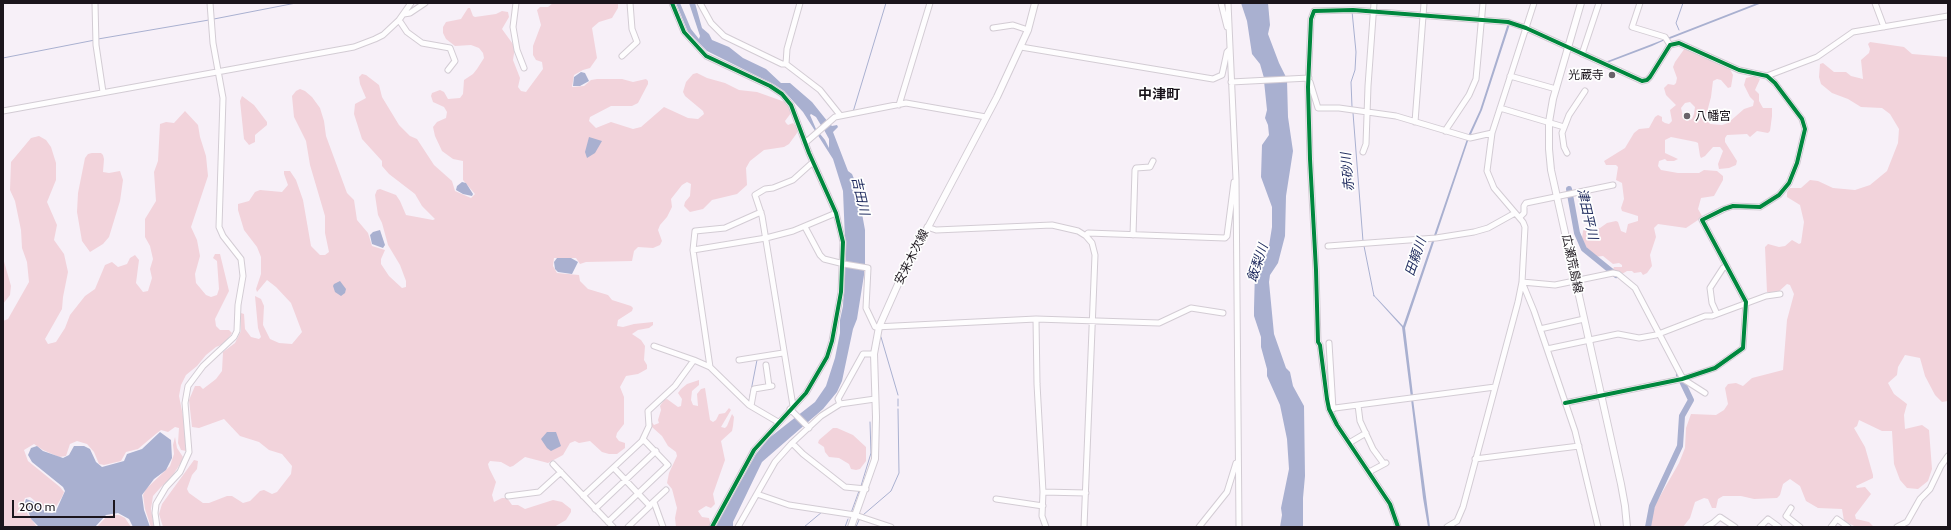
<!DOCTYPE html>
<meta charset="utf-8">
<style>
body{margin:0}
#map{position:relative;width:1951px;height:530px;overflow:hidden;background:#f7f0f8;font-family:Cabin,sans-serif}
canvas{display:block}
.frame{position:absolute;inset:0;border:4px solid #1b151c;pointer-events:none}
.scale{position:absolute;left:12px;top:500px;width:103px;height:18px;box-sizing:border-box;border:2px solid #1b151c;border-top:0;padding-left:5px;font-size:12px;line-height:14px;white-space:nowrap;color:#1b151c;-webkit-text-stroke:3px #fefefe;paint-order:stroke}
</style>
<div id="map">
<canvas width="1951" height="530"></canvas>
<div class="frame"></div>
<div class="scale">200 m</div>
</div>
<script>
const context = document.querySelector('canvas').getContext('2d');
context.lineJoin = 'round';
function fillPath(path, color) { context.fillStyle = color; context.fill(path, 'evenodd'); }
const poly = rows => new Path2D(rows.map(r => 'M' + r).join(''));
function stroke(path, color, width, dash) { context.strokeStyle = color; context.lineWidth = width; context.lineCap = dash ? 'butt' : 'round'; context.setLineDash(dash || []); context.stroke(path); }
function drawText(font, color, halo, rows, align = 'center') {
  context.font = font + ' Cabin,"Noto Sans JP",sans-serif'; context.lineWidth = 3.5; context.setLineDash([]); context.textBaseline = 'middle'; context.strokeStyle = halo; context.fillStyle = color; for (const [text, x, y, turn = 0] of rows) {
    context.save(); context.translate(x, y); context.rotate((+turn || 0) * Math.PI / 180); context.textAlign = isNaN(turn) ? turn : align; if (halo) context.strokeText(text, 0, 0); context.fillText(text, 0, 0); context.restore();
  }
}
fillPath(poly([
 [553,3,618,3,618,8,612,18,599,22,592,28,597,58,590,68,583,70,574,75,572,87,584,86,591,80,597,79,622,79,633,82,646,79,648,81,648,84,638,103,632,106,611,106,590,117,589,121,596,128,611,122,633,129,641,127,664,107,688,118,698,119,704,114,703,111,685,96,683,92,686,82,693,74,697,73,707,78,725,83,739,90,757,92,785,102,790,107,791,113,785,121,786,123,788,125,793,123,797,128,797,133,789,144,784,147,764,150,750,161,746,168,747,185,737,194,712,200,703,209,690,212,684,206,685,202,690,196,691,184,687,182,682,185,671,199,672,207,667,217,660,225,658,230,662,241,660,245,653,248,638,247,634,251,632,261,586,262,580,264,576,258,554,258,553,266,557,273,579,275,580,281,588,289,608,295,612,300,631,306,633,308,632,311,618,320,617,326,623,327,634,324,653,322,653,325,649,328,638,330,632,334,641,340,645,346,644,360,647,365,647,369,638,374,626,376,620,387,624,397,624,424,617,433,616,437,619,441,625,443,625,448,617,454,609,454,602,452,590,441,579,443,575,441,570,443,563,455,548,463,525,457,513,466,510,467,501,462,490,461,488,464,489,468,496,482,492,495,494,502,502,498,507,498,512,505,518,505,525,509,553,500,562,502,571,509,571,512,566,520,554,527,163,527,159,514,162,504,194,460,198,461,197,469,192,475,187,489,189,493,203,503,209,503,227,496,232,496,243,503,250,501,260,491,264,490,272,494,277,492,291,474,292,466,282,454,269,450,259,442,240,436,224,419,199,428,192,427,189,400,195,386,200,386,203,389,216,379,222,371,223,352,235,343,241,331,241,313,244,314,245,329,251,337,259,339,261,337,258,328,255,296,261,299,264,306,263,325,270,339,279,343,292,344,302,332,291,303,276,287,267,280,257,292,256,289,261,274,261,257,257,247,244,230,238,210,238,204,249,201,255,192,260,190,282,192,288,185,284,174,284,171,290,171,296,180,303,200,311,246,320,255,325,255,329,252,325,233,325,216,310,165,306,141,294,117,292,96,296,91,300,89,305,91,312,97,320,108,324,121,326,136,347,193,354,200,357,220,368,233,372,246,385,250,381,259,381,264,389,276,402,288,406,287,406,281,400,265,388,245,382,223,378,215,375,195,377,190,380,189,396,195,400,201,406,215,433,220,435,219,422,206,415,194,389,174,382,166,382,161,362,139,354,114,355,104,366,98,360,84,359,77,362,74,366,75,379,85,382,97,399,125,410,136,417,139,434,165,452,181,455,191,471,198,475,194,463,180,463,161,453,159,442,151,435,136,433,127,437,122,446,118,447,112,444,107,433,102,431,96,432,93,440,90,444,92,448,99,460,98,463,94,464,80,473,74,477,69,484,58,483,53,479,48,471,45,455,46,446,39,443,33,443,27,446,22,461,19,468,8,470,8,473,16,475,17,496,14,502,11,508,12,509,17,502,29,515,47,513,60,520,78,518,87,521,91,526,92,543,69,542,62,536,60,533,55,533,46,541,25,537,10,540,7,548,7],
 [1870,42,1904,47,1912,54,1948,57,1948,401,1942,402,1935,395,1925,376,1920,358,1905,355,1898,367,1897,375,1888,383,1894,394,1907,404,1904,415,1905,429,1922,425,1929,430,1932,469,1928,481,1918,489,1907,488,1900,480,1894,464,1892,431,1882,431,1859,420,1857,426,1854,428,1865,447,1873,475,1873,478,1856,486,1857,488,1865,487,1871,494,1855,515,1856,519,1869,522,1874,527,1856,527,1844,521,1842,509,1818,508,1806,501,1800,486,1790,479,1783,484,1780,495,1777,498,1754,499,1741,496,1723,496,1718,499,1716,508,1712,508,1708,499,1704,498,1695,502,1690,518,1683,527,1650,526,1655,505,1679,463,1685,448,1686,428,1691,414,1716,415,1724,410,1728,404,1725,388,1728,384,1736,383,1743,386,1752,378,1783,370,1787,320,1794,294,1790,285,1787,284,1777,293,1767,292,1765,247,1768,244,1779,247,1785,246,1792,240,1799,244,1801,243,1804,222,1800,205,1787,197,1787,192,1790,188,1801,188,1810,180,1818,181,1833,188,1855,190,1870,185,1887,171,1898,143,1899,129,1890,114,1882,108,1861,107,1848,99,1832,93,1821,84,1819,77,1820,64,1823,63,1834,72,1846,72,1851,76,1863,79,1861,60,1869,53,1870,49,1868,44],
 [1685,48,1723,65,1730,69,1733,75,1731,87,1728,88,1721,80,1717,79,1713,81,1711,97,1707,112,1707,120,1710,124,1722,125,1728,123,1744,109,1753,106,1754,101,1750,97,1744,85,1746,78,1754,76,1760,79,1755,90,1759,94,1759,101,1763,108,1772,108,1772,116,1770,131,1768,133,1757,131,1750,137,1747,134,1727,135,1725,138,1725,142,1737,161,1736,165,1729,168,1719,169,1718,164,1723,151,1720,147,1713,147,1705,156,1701,158,1700,156,1698,143,1696,142,1671,137,1665,140,1665,153,1678,159,1674,161,1667,161,1665,159,1659,161,1658,166,1661,170,1678,173,1699,173,1704,170,1717,171,1723,176,1723,180,1714,196,1701,198,1698,209,1702,216,1701,218,1686,228,1658,224,1654,228,1656,237,1650,255,1652,266,1647,273,1643,275,1641,272,1634,273,1632,271,1627,271,1622,274,1617,273,1613,269,1614,267,1622,267,1622,265,1619,263,1613,264,1603,256,1594,257,1590,255,1582,238,1583,231,1585,228,1600,228,1607,223,1616,221,1618,222,1621,231,1626,233,1628,224,1638,221,1638,216,1622,211,1621,208,1624,199,1622,183,1616,180,1618,167,1616,165,1606,165,1604,161,1625,148,1634,133,1639,129,1649,128,1655,117,1658,115,1662,117,1662,121,1665,123,1669,124,1672,121,1670,110,1676,105,1666,95,1664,88,1668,84,1674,85,1676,83,1677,78,1673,67,1675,62],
 [1690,102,1695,107,1694,114,1692,119,1687,121,1683,117,1681,108,1685,103],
 [242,96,254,105,267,122,267,125,255,135,255,142,249,145,244,139,240,101],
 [185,111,198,125,200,137,206,156,208,176,191,227,197,240,200,256,195,274,196,283,206,295,211,297,217,295,219,289,217,261,213,258,215,254,220,254,229,291,215,319,216,326,220,330,229,330,232,333,224,344,216,347,206,355,197,366,186,375,181,385,179,396,184,421,186,451,181,450,178,443,179,428,175,427,168,432,161,430,157,433,138,449,126,452,121,461,104,465,99,464,94,452,87,444,77,441,70,444,66,456,59,457,43,450,34,444,24,450,28,461,60,487,64,492,62,497,54,510,48,511,30,497,25,498,23,503,27,513,37,527,3,527,3,321,8,319,29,282,27,262,22,248,21,230,15,201,10,190,11,162,31,138,39,136,46,140,51,147,56,163,56,180,47,202,57,225,54,240,64,254,68,272,63,297,62,309,45,339,48,344,56,342,65,328,70,315,85,296,95,289,105,265,112,262,118,267,127,264,130,258,135,255,139,260,136,283,143,292,148,291,152,278,150,269,153,259,150,246,145,237,145,219,156,201,154,172,158,161,160,124,166,122,174,123],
 [92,153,101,153,103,155,104,159,103,172,109,173,120,171,123,180,120,201,109,237,103,244,90,252,82,241,77,212,78,193,85,158,88,154],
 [3,258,11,286,10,295,3,304],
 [699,380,699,385,692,391,691,400,693,405,698,406,697,394,701,389,705,388,710,420,713,422,716,420,719,414,725,413,729,408,731,410,721,427,725,428,727,426,732,414,734,417,733,426,732,431,721,441,725,460,713,494,715,504,711,508,706,506,698,511,702,517,709,518,711,526,676,527,675,518,677,508,672,489,667,483,669,473,677,456,676,452,668,446,662,436,652,427,650,420,654,425,659,423,658,420,661,410,660,406,664,400,667,399,678,407,681,406,682,399,678,393,681,389,687,384],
 [833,428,837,428,853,435,866,447,866,461,860,469,856,470,851,469,849,464,839,458,829,457,825,452,824,447,818,443,819,440],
 [175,437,177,448,183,457,182,461,171,478,161,487,153,496,151,509,154,527,151,527,145,509,143,495,146,489,170,466,174,454,173,445],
 [111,515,119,515,125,518,131,527,97,527,106,517]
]), '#f2d3db');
fillPath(poly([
 [676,3,680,3,691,29,699,39,700,36,689,3,695,3,702,28,709,34,712,40,729,47,743,58,766,69,781,83,790,83,812,102,828,122,822,127,816,117,811,114,810,115,816,129,825,140,829,148,829,139,823,128,829,123,832,126,837,125,838,127,833,132,848,171,852,174,857,186,865,230,865,266,846,264,843,191,833,159,803,112,784,91,775,85,707,51,688,32],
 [1241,3,1268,3,1270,25,1268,34,1279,63,1286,77,1264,78,1260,64,1252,54,1247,21],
 [1757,3,1762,3,1667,40,1667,38],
 [1508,23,1510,24,1482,110,1468,141,1405,328,1413,395,1413,398,1411,398,1402,327,1373,295,1374,295,1403,326,1468,136,1480,110],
 [1665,39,1665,40,1652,46,1607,63,1605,62],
 [581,72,585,73,589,81,580,86,573,86,574,77],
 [1287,80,1288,117,1293,151,1286,196,1285,236,1278,263,1270,275,1269,282,1274,334,1286,368,1290,372,1293,386,1304,406,1305,476,1303,498,1303,527,1280,527,1282,515,1281,508,1289,469,1287,439,1280,405,1267,376,1267,369,1261,347,1261,337,1254,316,1254,308,1255,271,1263,262,1268,252,1272,227,1272,207,1261,177,1262,145,1269,135,1268,125,1265,118,1267,110,1264,81],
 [589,137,602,141,595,153,587,158,585,152],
 [462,182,466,183,473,194,472,196,463,194,456,190,457,186],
 [380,230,385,245,383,248,372,244,370,235,373,232],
 [557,258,571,258,578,262,572,274,558,272,555,269,554,262],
 [845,265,864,268,864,275,857,319,853,329,842,381,837,392,823,409,762,462,733,522,733,527,715,527,756,454,769,438,815,402,826,386,835,358,840,333,840,320,843,306],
 [340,281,346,289,345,293,341,296,335,292,333,286,334,284],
 [1411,399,1413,399,1430,527,1428,527,1423,498],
 [160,432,171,440,172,458,166,470,154,479,142,495,144,510,150,527,133,527,129,519,118,513,106,515,95,527,39,527,31,519,25,502,26,499,32,501,46,512,52,513,56,511,65,491,63,487,32,462,28,455,31,448,37,446,43,451,63,458,69,455,74,446,84,446,90,449,96,462,102,467,124,461,127,454,142,449],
 [547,432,556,432,561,446,551,451,547,448,541,439]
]), '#a9b0d0');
stroke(poly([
 [1352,11,1356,52,1355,70,1351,82,1352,107],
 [214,19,296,3],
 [1679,30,1676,23,1683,3],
 [98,39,209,20],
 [3,58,95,40],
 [853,112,886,3],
 [1353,113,1363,241],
 [864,195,866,207],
 [1364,246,1374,296],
 [881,337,898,395],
 [898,399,898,406],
 [749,401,757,360],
 [861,486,871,453,870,422],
 [851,513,859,491],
 [863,515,891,491,899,473,898,409],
 [804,527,822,512],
 [845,527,848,519],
 [856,527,859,520]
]), '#a9b0d0', 1);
stroke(poly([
 [1569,189,1577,233,1584,249,1616,275],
 [1648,527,1652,506,1680,446,1682,416,1691,400,1679,375]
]), '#a9b0d0', 6);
const minor = poly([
 [95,3,96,45,103,92],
 [516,3,513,27,517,50,524,68],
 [672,3,684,32,706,56,770,86,782,94,791,105,809,153,836,213,843,242,841,292,832,341,827,357,806,393,754,450,712,527],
 [700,3,711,23,724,36,782,64,786,64],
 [800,3,787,49,786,64,820,90,840,115],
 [1221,3,1227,27],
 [1228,3,1236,179,1239,527],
 [1640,3,1632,27,1665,37,1670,45],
 [1875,3,1884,27],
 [404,14,410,13,425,3],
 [399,20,407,32,422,43,450,48,455,61,448,70],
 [993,28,1013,25,1028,30],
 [1021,47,1213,79,1222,75,1227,52,1229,50],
 [1582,54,1599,3],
 [622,56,637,42,632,29,630,3],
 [1510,76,1556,89],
 [1767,76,1817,57,1853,32,1948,16],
 [1231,82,1309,78],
 [1310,82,1318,108,1339,108,1396,116,1470,138,1492,133],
 [899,105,930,3],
 [1500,108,1564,127],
 [3,111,354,47,375,39,383,35,399,20,411,3],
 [1415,122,1424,3],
 [1445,131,1469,95,1476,79,1483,3],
 [805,143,835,117,906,103,986,117],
 [1363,152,1366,144,1368,86,1374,3],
 [1567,153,1564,147,1562,133,1569,115,1585,91],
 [1520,217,1524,213,1524,206,1526,203,1613,185],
 [805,227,820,255,824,259,844,264,868,268,866,308,875,327,1036,319,1159,323,1191,308,1223,313],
 [927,227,936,230,1052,225,1078,231,1086,236,1092,243,1095,255,1084,527],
 [1133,235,1135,170,1136,168,1150,167,1153,161],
 [1086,236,1088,233,1225,238,1227,236,1234,182],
 [1328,246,1436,238,1474,232,1488,228,1515,213],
 [693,250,695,231,725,228,761,212],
 [1522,282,1534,311,1575,431,1598,527],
 [1522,282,1555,285,1613,273,1618,274,1635,288,1683,379,1705,393],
 [1717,314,1712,303,1710,288,1723,268,1727,266],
 [1036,319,1037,384,1043,492,1042,516,1046,527],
 [1540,329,1584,319],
 [1329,343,1333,409],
 [654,346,694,360],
 [1547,349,1618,334,1639,338,1656,335,1705,316,1712,316,1766,296,1780,294],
 [739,360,783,353],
 [766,365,769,386],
 [710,367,693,250,766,238,793,231,836,213],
 [840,404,838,399,863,354,874,354],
 [1358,405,1360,421,1373,449,1384,464],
 [751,406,754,389,772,386],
 [793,406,762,216,755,195,765,189,773,188,793,180,813,162],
 [790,409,809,428],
 [1330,410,1335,408,1495,387],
 [792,443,803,454,845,487,866,489],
 [1349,443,1366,433],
 [1475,459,1579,446],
 [553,464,613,527],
 [614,468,650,506,628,527],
 [1369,472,1386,463],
 [1043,492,1086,493],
 [757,494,789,505,855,515,891,527],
 [508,496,539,492,561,472],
 [583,496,642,441,649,426,648,411,675,386,694,360,710,367,749,405,778,422],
 [996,499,1043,506],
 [654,502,663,527],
 [652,503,666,490],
 [1791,508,1786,516,1800,527],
 [595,509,656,451],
 [608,522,668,465,643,439],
 [157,527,155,513,156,504,166,487,180,472,189,452,185,403,188,386,203,366,234,337,237,331,238,305,243,276,241,259,223,236,219,227,223,98,213,43,210,3],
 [738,527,775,462,792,443,821,416,840,404,875,399],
 [1199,527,1227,492,1236,463],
 [1398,527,1390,504,1337,425,1329,409,1327,399,1320,345,1318,342,1316,270,1310,159,1308,87,1311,19,1314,11,1353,10,1508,22,1526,28,1642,81,1647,80,1650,77,1670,45,1679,43,1739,70,1767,76,1775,83,1802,119,1805,129,1797,163,1789,183,1779,195,1760,207,1733,206,1724,209,1702,220,1746,302,1743,348,1715,368,1682,379,1565,403],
 [1447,527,1457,521,1463,507,1518,302,1522,282,1525,227,1523,222,1494,188,1487,171,1492,133,1534,3],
 [1706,527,1713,523,1720,517,1735,527],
 [1760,527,1768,519,1779,527],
 [1831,527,1837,519,1848,527],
 [1897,527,1907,522,1920,499,1930,489,1941,466,1948,456]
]);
const major = poly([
 [1581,3,1553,99,1549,122,1549,149,1551,170,1621,484,1625,506,1627,527],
 [851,527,875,459,876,417,874,354,879,327,899,282,997,97,1028,30,1035,3]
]);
stroke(minor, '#d3ccd4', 7);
stroke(major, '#d3ccd4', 8);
stroke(minor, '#fefdfe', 5);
stroke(major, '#fefdfe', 6);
stroke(poly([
 [672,3,684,32,706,56,770,86,782,94,791,105,809,153,836,213,843,242,841,292,832,341,827,357,806,393,754,450,712,527],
 [1398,527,1390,504,1337,425,1329,409,1327,399,1320,345,1318,342,1316,270,1310,159,1308,87,1311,19,1314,11,1353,10,1508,22,1526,28,1642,81,1647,80,1650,77,1670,45,1679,43,1739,70,1767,76,1775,83,1802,119,1805,129,1797,163,1789,183,1779,195,1760,207,1733,206,1724,209,1702,220,1746,302,1743,348,1715,368,1682,379,1565,403]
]), '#00873e', 4);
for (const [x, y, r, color] of [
 [1612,75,4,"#686269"],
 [1687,116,4,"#686269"]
]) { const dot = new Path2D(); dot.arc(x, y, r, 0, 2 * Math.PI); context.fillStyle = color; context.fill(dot); stroke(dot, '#fefefe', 1.5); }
drawText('12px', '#1b151c', '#fefefe', [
 ["光蔵寺",1604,75],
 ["八幡宮",1695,116,"left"]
], 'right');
drawText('12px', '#1b151c', '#fefefe', [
 ["安来木次線",912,257,-63],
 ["広瀬荒島線",1572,264,78]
]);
drawText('italic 13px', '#1c285c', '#fefefe', [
 ["赤砂川",1348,172,-95],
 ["吉田川",860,196,77],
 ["津田平川",1587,214,77],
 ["田頼川",1416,257,-71],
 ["飯梨川",1258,263,-72]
]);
drawText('bold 14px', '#1b151c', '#fefefe', [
 ["中津町",1159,95]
]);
</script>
